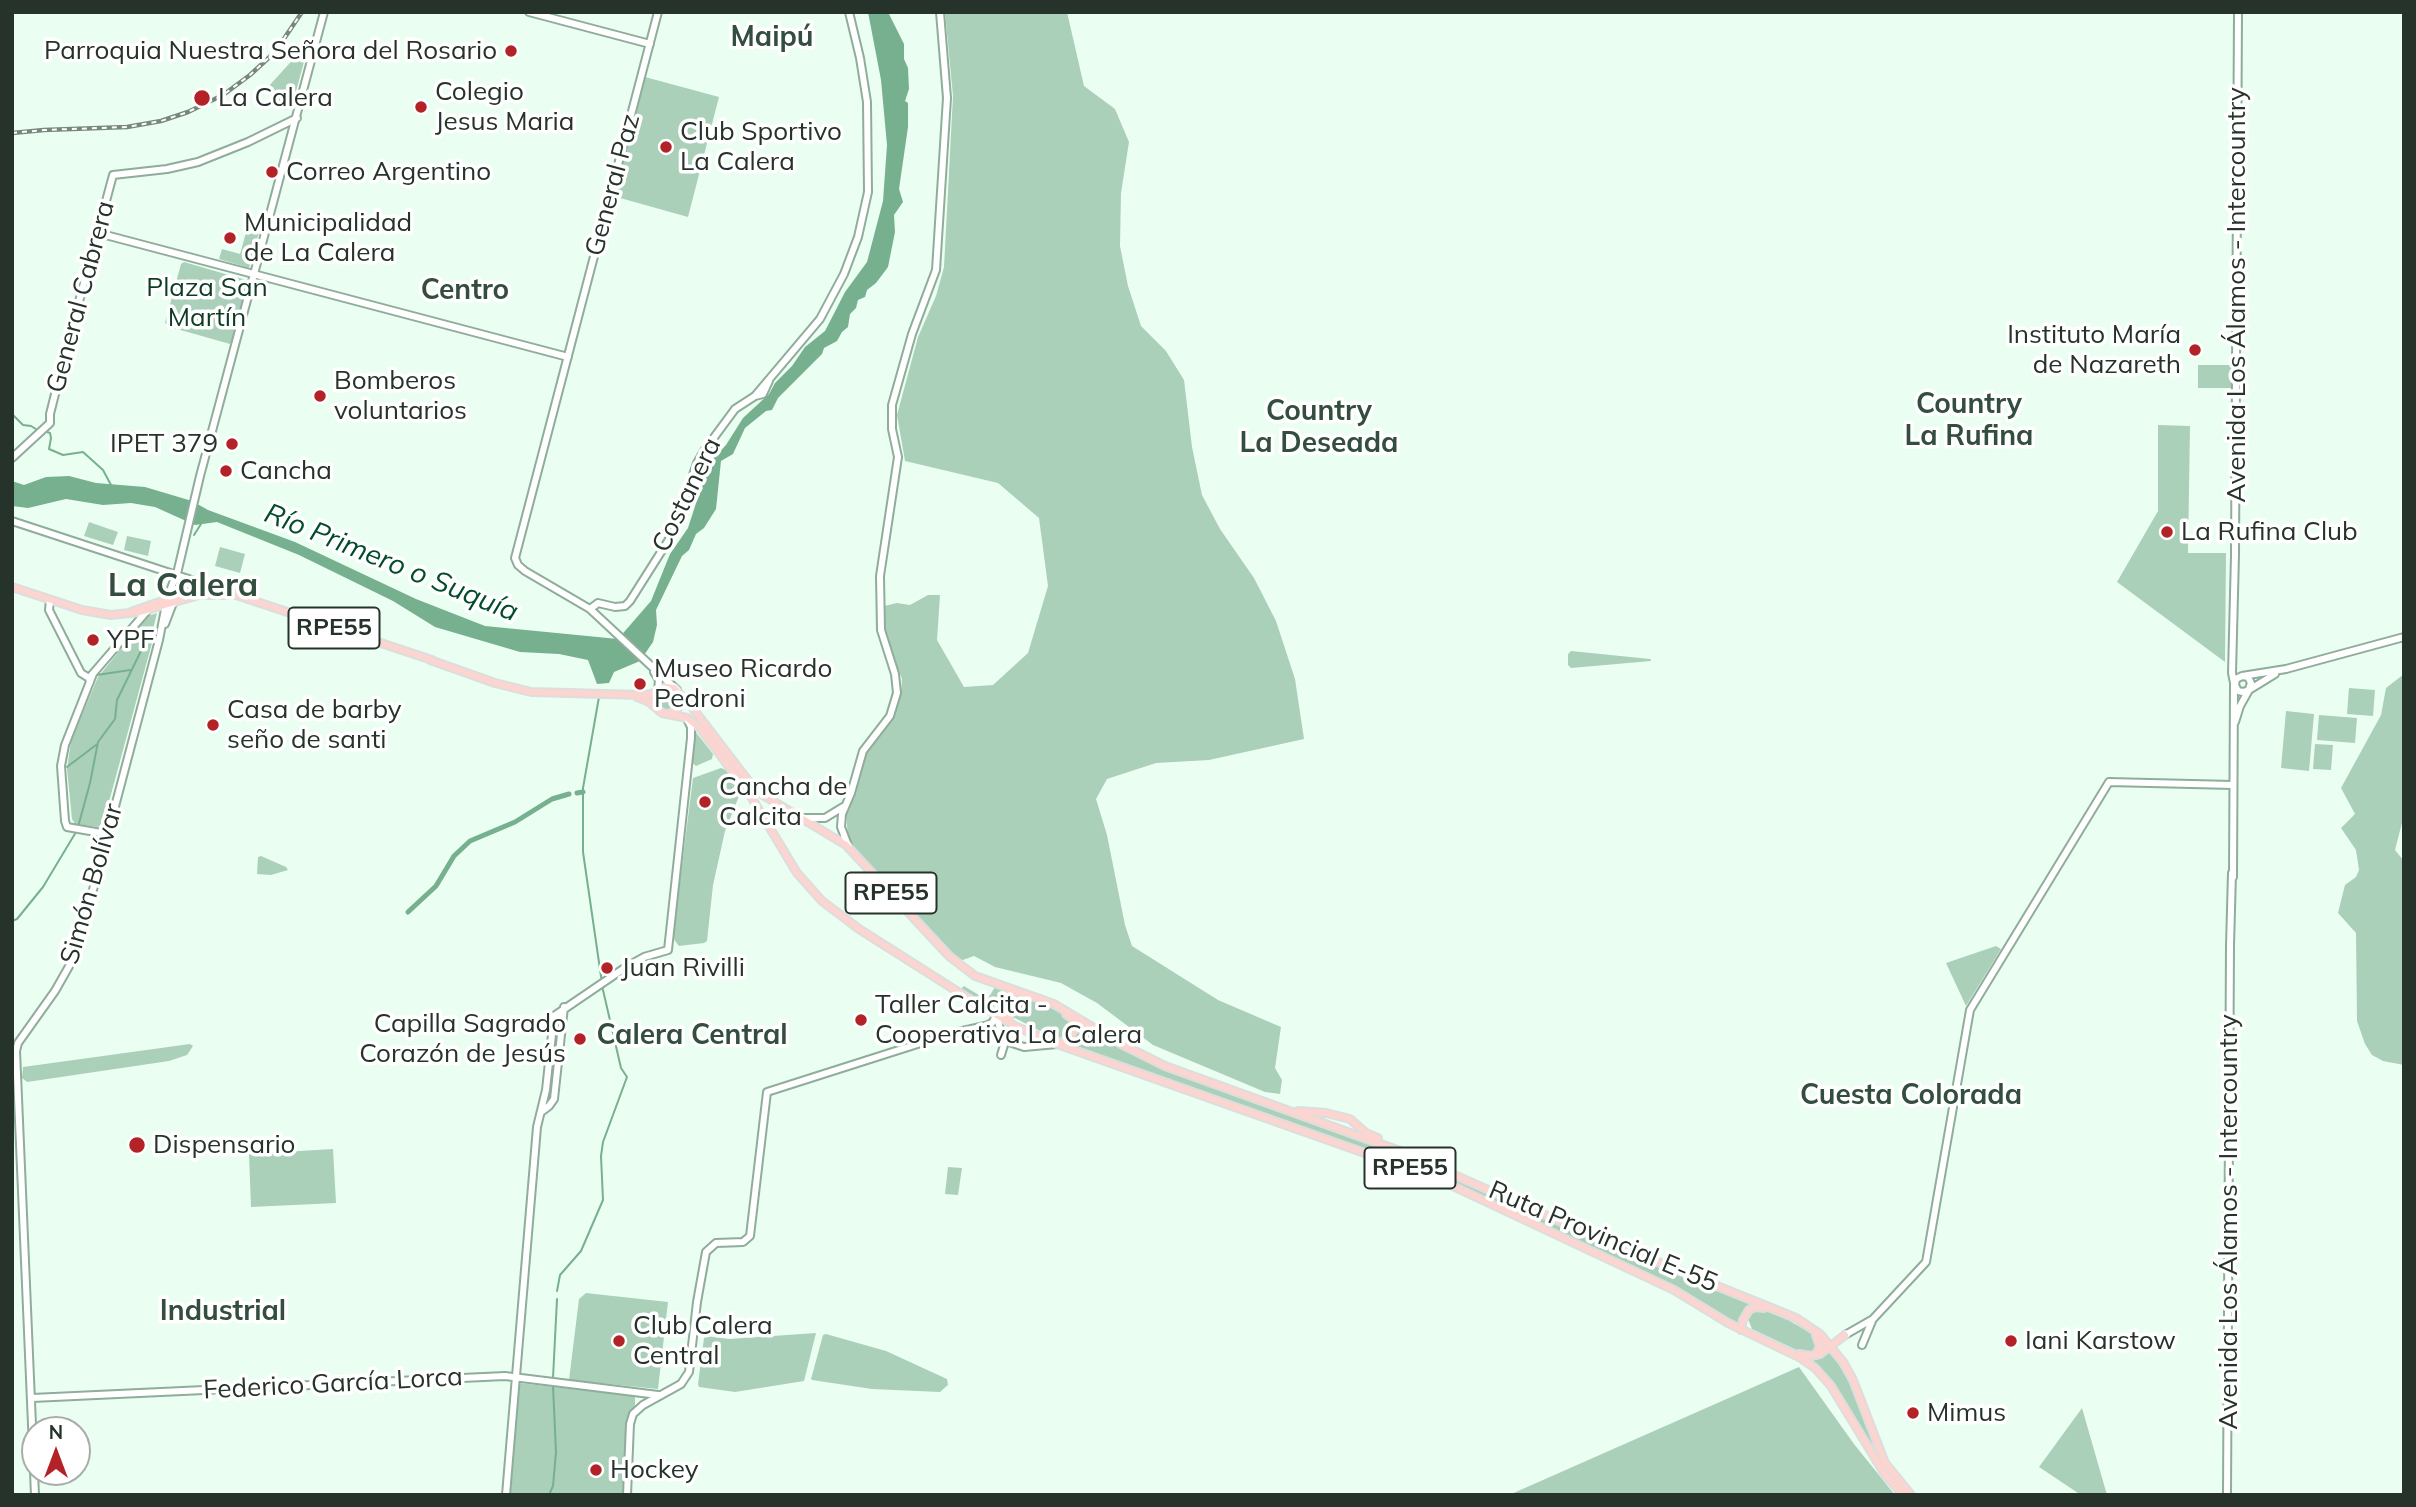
<!DOCTYPE html>
<meta charset="utf-8">
<style>
body{margin:0}
#map{position:relative;width:2416px;height:1507px;overflow:hidden;background:#ebfef2;font-family:Mulish,sans-serif}
canvas{display:block}
.frame{position:absolute;inset:0;border:14px solid #26332b;pointer-events:none}
.north{position:absolute;left:21px;top:1416px;width:70px;height:70px;box-sizing:border-box;background:#fff;border:2px solid #a8adaa;border-radius:50%;rotate:0deg;font-size:19px;font-weight:700;line-height:28px;text-align:center;color:#26332b}
.north::after{content:'';display:block;margin:auto;width:24px;height:32px;background:#b32227;clip-path:polygon(50% 0,100% 100%,50% 72%,0 100%)}
</style>
<div id="map">
<canvas width="2416" height="1507"></canvas>
<div class="frame"></div>
<div class="north">N</div>
</div>
<script>
const context = document.querySelector('canvas').getContext('2d');
context.lineJoin = 'round';
function fillPath(path, color) { context.fillStyle = color; context.fill(path, 'evenodd'); }
const poly = rows => new Path2D(rows.map(r => 'M' + r).join(''));
function stroke(path, color, width, dash) { context.strokeStyle = color; context.lineWidth = width; context.lineCap = dash ? 'butt' : 'round'; context.setLineDash(dash || []); context.stroke(path); }
function drawText(font, color, halo, rows, align = 'center') {
  context.font = font + ' Mulish,sans-serif'; context.lineWidth = 7; context.setLineDash([]); context.textBaseline = 'middle'; context.strokeStyle = halo; context.fillStyle = color; for (const [text, x, y, turn = 0] of rows) {
    context.save(); context.translate(x, y); context.rotate((+turn || 0) * Math.PI / 180); context.textAlign = isNaN(turn) ? turn : align; if (halo) context.strokeText(text, 0, 0); context.fillText(text, 0, 0); context.restore();
  }
}
fillPath(poly([
 [945,12,1067,12,1084,86,1115,109,1129,142,1121,193,1120,246,1128,286,1141,326,1166,351,1184,380,1192,447,1202,495,1220,529,1254,578,1276,621,1295,679,1304,739,1209,760,1156,763,1107,779,1096,799,1107,835,1125,925,1132,946,1218,1000,1281,1027,1275,1068,1282,1080,1280,1094,1265,1092,1153,1045,1097,1003,1061,983,995,967,974,956,960,961,853,847,848,837,846,814,865,752,892,719,901,693,902,679,885,634,884,606,897,603,910,605,928,595,940,595,937,640,964,687,993,685,1028,653,1048,586,1039,518,998,483,905,461,897,415,918,337,936,296,944,267,953,96],
 [307,51,292,106,286,110,268,87,298,54],
 [645,77,719,97,688,217,613,196],
 [247,229,259,232,249,268,219,259,222,249,240,254],
 [184,262,246,280,247,286,234,339,230,344,170,327,165,323,181,264],
 [2198,365,2231,365,2231,388,2198,388],
 [2158,425,2190,426,2188,553,2226,553,2225,662,2117,582,2158,511],
 [89,522,118,532,113,545,84,536],
 [127,536,151,541,148,556,124,550],
 [220,547,245,554,240,573,215,566],
 [157,613,150,642,152,643,103,824,98,827,75,824,72,819,67,769,71,741,98,677,148,616],
 [1571,651,1650,659,1651,660,1651,661,1571,668,1568,665,1568,654],
 [2404,674,2404,815,2395,850,2404,861,2404,1065,2383,1061,2372,1055,2365,1044,2357,1021,2356,933,2338,913,2345,885,2356,877,2359,870,2356,850,2341,828,2355,814,2341,788,2381,715,2386,688],
 [2349,688,2375,690,2373,716,2347,714],
 '656 700a11 11 0 1 1 22 0a11 11 0 1 1-22 0Z',
 [2286,711,2314,714,2309,771,2281,768],
 [2319,715,2357,718,2355,743,2317,740],
 [695,731,713,754,712,759,696,766,691,762],
 [2315,744,2333,745,2331,770,2313,769],
 [721,768,729,771,741,788,741,791,725,831,713,885,707,941,704,943,679,946,675,941,673,936,693,778],
 [261,856,286,867,288,870,271,875,257,874,258,857],
 [1996,946,2001,949,1966,1006,1946,963],
 [964,986,987,1000,995,987,1002,989,993,1009,960,990],
 [1017,994,1049,1007,1066,1016,1071,1025,1067,1035,1061,1039,1052,1037,1005,1013,1002,1005,1005,999,1009,995],
 [1077,1022,1181,1075,1415,1159,1756,1304,1745,1310,1739,1326,1688,1294,1648,1273,1436,1175,1069,1046,1077,1032],
 [190,1044,193,1046,187,1055,169,1061,27,1082,22,1078,23,1067],
 [333,1149,336,1203,251,1207,249,1154],
 [948,1167,962,1168,958,1195,945,1194],
 [586,1293,668,1302,658,1389,569,1380,579,1299],
 [1755,1310,1764,1310,1788,1320,1811,1333,1818,1342,1816,1350,1810,1354,1805,1354,1752,1329,1748,1319,1751,1312],
 [816,1333,804,1381,735,1392,699,1387,698,1384,704,1338,706,1336,729,1339],
 [826,1334,886,1351,947,1379,948,1385,940,1392,872,1389,812,1380,811,1379,823,1335],
 [1830,1349,1848,1376,1877,1453,1900,1487,1882,1466,1828,1378,1813,1361],
 [1799,1367,1854,1444,1895,1495,1509,1495],
 [519,1383,635,1396,635,1405,627,1424,625,1495,510,1495],
 [2082,1408,2107,1495,2081,1495,2039,1467]
]), '#abd0b9');
fillPath(poly([
 [868,12,888,12,904,44,904,59,908,68,909,89,905,101,908,103,908,127,899,189,903,202,894,215,895,232,888,267,876,283,867,290,865,297,858,300,856,308,850,314,848,327,842,332,837,341,824,348,822,354,778,398,772,410,766,411,745,428,733,454,721,461,716,509,704,528,696,534,689,550,682,556,656,610,657,625,653,642,640,661,614,672,609,683,597,684,588,660,559,654,520,652,435,627,393,601,299,555,217,522,195,525,155,507,131,503,103,505,66,499,28,508,12,506,12,481,24,485,46,477,69,476,96,483,145,487,192,501,208,510,295,542,416,599,485,626,618,639,651,601,670,554,688,528,698,497,699,489,702,484,704,472,710,462,726,445,743,418,769,394,775,383,792,366,805,347,825,331,845,292,867,262,883,201,887,145,881,80]
]), '#77b08e');
stroke(poly([
 [12,414,23,425,31,426,39,431],
 [44,431,50,433,51,438,49,449,63,455,83,452,103,470,111,485],
 [194,535,201,524],
 [97,675,130,670],
 [67,767,96,745],
 [78,827,90,783,98,742,115,719,117,700,142,649],
 [12,921,17,919,43,887,76,832],
 [557,1291,560,1275,581,1251,603,1200,601,1156,603,1142,627,1077,621,1068,603,990,583,852,583,788,599,697],
 [553,1378,557,1299],
 [549,1495,553,1486,556,1452,553,1386]
]), '#77b08e', 2);
stroke(poly([
 [577,793,583,792],
 [408,912,436,886,454,856,470,841,515,822,552,799,569,794]
]), '#77b08e', 5);
const secondary = poly([
 [529,12,650,44],
 [658,12,515,558,518,565,525,571,590,609,677,690],
 [98,233,568,357],
 [755,396,820,319,844,274,858,237,868,192,867,102,860,58,849,12],
 [12,458,50,423,50,414,66,350,113,175,167,169,198,162,248,142,297,118],
 [12,521,219,589],
 [176,578,200,476,324,12],
 [50,600,49,610,81,673,89,678,90,682],
 [590,609,598,603,615,607,625,606,630,601,673,533,697,463,704,451,735,409,755,396,763,394,769,381],
 [165,624,173,603,177,601],
 [654,672,659,680,658,690],
 [93,674,65,745,61,766,65,821,67,827,107,834],
 [2242,676,2286,669,2404,637],
 [90,677,147,611],
 [2235,688,2232,673,2235,555,2238,12],
 [2249,690,2243,692,2238,691,2235,685,2236,679,2242,676,2248,677,2251,683,2249,689],
 [2235,722,2240,706,2249,690,2275,674],
 [803,818,825,818,843,807],
 [849,848,841,827,842,814,851,793,863,751,890,716,897,693,895,674,881,630,880,576,898,457,892,429,892,405,912,334,936,270,947,98,940,12],
 [2233,877,2234,685],
 [997,1017,1004,1045,1001,1055],
 [965,1033,985,1034,1024,1047,1057,1044],
 [541,1112,549,1106,554,1099,564,1007],
 [1845,1335,1873,1319,1926,1262,1970,1010,2109,782,2233,785],
 [1862,1345,1872,1321],
 [32,1398,505,1376,658,1395],
 [35,1495,16,1051,18,1043,55,991,76,954,159,640,167,599,176,575],
 [506,1495,537,1127,546,1090,554,1016,626,967,644,957,668,950,691,738,691,727,687,719],
 [627,1495,630,1424,633,1414,643,1405,681,1384,689,1372,697,1302,706,1252,716,1243,743,1242,750,1236,767,1092,949,1034,985,1026,992,1023,997,1015],
 [2227,1495,2230,946,2232,873]
]);
const primary = poly([
 [12,587,82,610,111,615,139,612,199,595,229,595],
 [131,612,188,592,221,590,432,660],
 [430,660,495,683,531,692,642,695,652,694,666,687,674,688,691,706,756,791,846,845,949,956,975,976,1054,1004,1121,1044,1165,1066,1400,1151,1586,1233,1796,1318,1820,1334,1843,1362,1853,1380,1885,1463,1911,1495],
 [637,697,649,702,662,713,687,718,701,729,750,795,797,873,822,901,859,929,963,995,1015,1026,1057,1044,1438,1179,1674,1290,1728,1323,1799,1357,1815,1368,1831,1386,1884,1473,1903,1495],
 [671,713,676,711,681,704,680,694],
 [1009,1018,1001,1011,1000,1001,1008,993,1017,993],
 [1057,1044,1068,1039,1075,1029,1074,1020,1066,1014],
 [1298,1111,1326,1113,1350,1119,1366,1133,1378,1138],
 [1741,1330,1743,1320,1749,1310,1755,1307,1764,1308],
 [1816,1335,1820,1346,1816,1355],
 [1799,1354,1810,1356,1820,1354,1845,1335]
]);
stroke(secondary, '#8fad9a', 10);
stroke(primary, '#dcdedd', 10);
stroke(secondary, '#fff', 6);
stroke(primary, '#fcd4d0', 6);
const rail = poly([
 [12,133,44,130,127,127,161,121,188,112,223,95,250,75,275,52,302,12]
]);
stroke(rail, '#77877d', 4.5);
stroke(rail, '#fff', 2, [5]);
for (const [x, y, r, color] of [
 [511,51,7,"#b32227"],
 [202,98,9,"#b32227"],
 [421,107,7,"#b32227"],
 [666,147,7,"#b32227"],
 [272,172,7,"#b32227"],
 [230,238,7,"#b32227"],
 [2195,350,7,"#b32227"],
 [320,396,7,"#b32227"],
 [232,444,7,"#b32227"],
 [226,471,7,"#b32227"],
 [2167,532,7,"#b32227"],
 [93,640,7,"#b32227"],
 [640,684,7,"#b32227"],
 [213,725,7,"#b32227"],
 [705,802,7,"#b32227"],
 [607,968,7,"#b32227"],
 [861,1020,7,"#b32227"],
 [580,1039,7,"#b32227"],
 [137,1145,9,"#b32227"],
 [619,1341,7,"#b32227"],
 [2011,1341,7,"#b32227"],
 [1913,1413,7,"#b32227"],
 [596,1470,7,"#b32227"]
]) { const dot = new Path2D(); dot.arc(x, y, r, 0, 2 * Math.PI); context.fillStyle = color; context.fill(dot); stroke(dot, '#fff', 2.5); }
for (const [x, y, w] of [
 [334,628,91],
 [891,893,91],
 [1410,1168,91]
]) { const box = new Path2D(); box.roundRect(x - w / 2, y - 20.5, w, 41, 5); context.fillStyle = '#fff'; context.fill(box); stroke(box, '#26332b', 2); }
drawText('bold 24px', '#26332b', null, [
 ["RPE55",334,628],
 ["RPE55",891,893],
 ["RPE55",1410,1168]
]);
drawText('26px', '#26332b', '#fff', [
 ["Parroquia Nuestra Señora del Rosario",497,51,"right"],
 ["Colegio",435,92],
 ["Jesus Maria",435,122],
 ["La Calera",218,98],
 ["Club Sportivo",680,132],
 ["La Calera",680,162],
 ["Correo Argentino",286,172],
 ["Municipalidad",244,223],
 ["de La Calera",244,253],
 ["Instituto María",2181,335,"right"],
 ["de Nazareth",2181,365,"right"],
 ["Bomberos",334,381],
 ["voluntarios",334,411],
 ["IPET 379",218,444,"right"],
 ["Cancha",240,471],
 ["La Rufina Club",2181,532],
 ["YPF",107,640],
 ["Museo Ricardo",654,669],
 ["Pedroni",654,699],
 ["Casa de barby",227,710],
 ["seño de santi",227,740],
 ["Cancha de",719,787],
 ["Calcita",719,817],
 ["Juan Rivilli",621,968],
 ["Taller Calcita -",875,1005],
 ["Cooperativa La Calera",875,1035],
 ["Capilla Sagrado",566,1024,"right"],
 ["Corazón de Jesús",566,1054,"right"],
 ["Dispensario",153,1145],
 ["Club Calera",633,1326],
 ["Central",633,1356],
 ["Iani Karstow",2025,1341],
 ["Mimus",1927,1413],
 ["Hockey",610,1470]
], 'left');
drawText('26px', '#26332b', '#fff', [
 ["General Paz",613,185,-75],
 ["Avenida Los Álamos - Intercountry",2237,295,-90],
 ["General Cabrera",81,297,-75],
 ["Costanera",687,495,-64],
 ["Simón Bolívar",92,884,-74],
 ["Avenida Los Álamos - Intercountry",2229,1222,-90],
 ["Ruta Provincial E-55",1603,1237,23],
 ["Federico García Lorca",333,1384,-3]
]);
drawText('26px', '#0d3b24', '#fff', [
 ["Plaza San",207,288],
 ["Martín",207,318]
]);
drawText('bold 28px', '#334e3e', '#fff', [
 ["Maipú",772,38],
 ["Centro",465,291],
 ["Country",1969,405],
 ["La Rufina",1969,437],
 ["Country",1319,412],
 ["La Deseada",1319,444],
 ["Calera Central",692,1036],
 ["Cuesta Colorada",1911,1096],
 ["Industrial",223,1312]
]);
drawText('italic 28px', '#014c2d', '#fff', [
 ["Río Primero o Suquía",391,563,22]
]);
drawText('bold 33px', '#334e3e', '#fff', [
 ["La Calera",183,586]
]);
</script>
